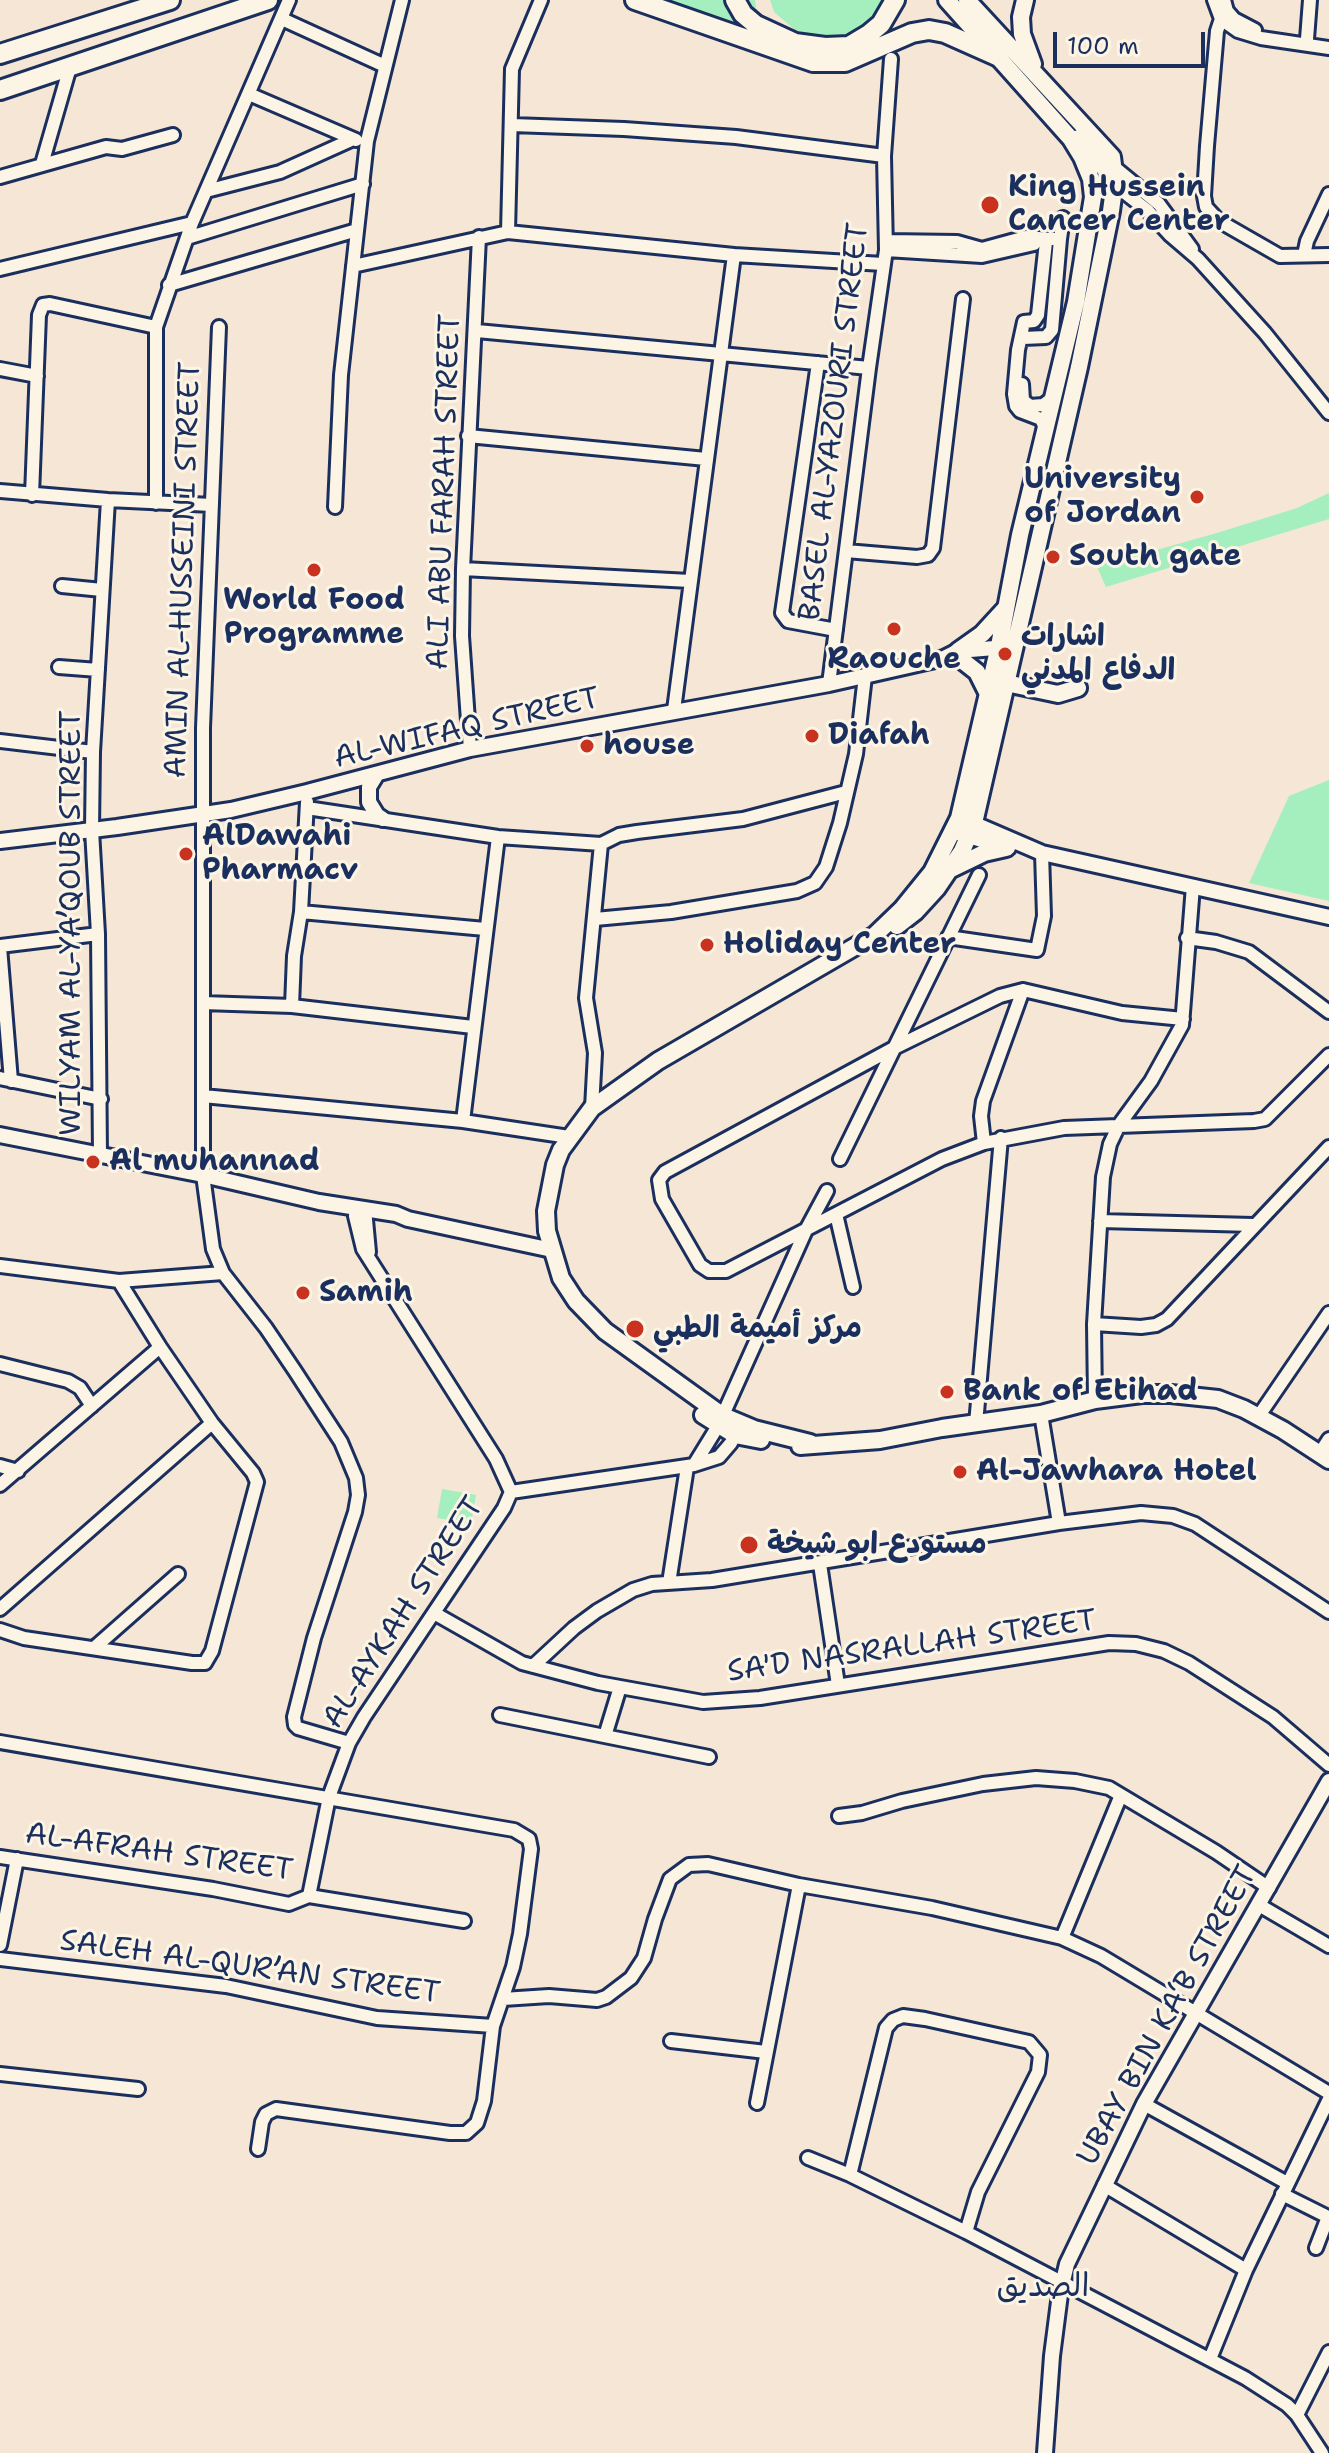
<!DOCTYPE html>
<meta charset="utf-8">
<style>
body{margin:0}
#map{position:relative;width:1329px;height:2453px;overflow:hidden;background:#f6e6d5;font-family:"Shantell Sans",sans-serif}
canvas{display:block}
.scale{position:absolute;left:1053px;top:32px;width:152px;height:36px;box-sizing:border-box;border:4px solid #1b2f5e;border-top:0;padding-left:10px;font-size:24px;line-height:28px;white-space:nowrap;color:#1b2f5e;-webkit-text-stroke:6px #fcf5e5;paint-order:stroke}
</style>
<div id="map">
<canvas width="1329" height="2453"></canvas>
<div class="scale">100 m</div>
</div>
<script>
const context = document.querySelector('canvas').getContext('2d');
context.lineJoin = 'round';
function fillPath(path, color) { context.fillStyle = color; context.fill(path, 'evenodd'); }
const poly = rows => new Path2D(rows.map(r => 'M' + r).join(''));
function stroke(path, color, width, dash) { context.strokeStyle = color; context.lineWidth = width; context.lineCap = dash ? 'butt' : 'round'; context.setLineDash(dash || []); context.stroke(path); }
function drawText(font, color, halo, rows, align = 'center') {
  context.font = font + ' "Shantell Sans","Playpen Sans Arabic",sans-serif'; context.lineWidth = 6; context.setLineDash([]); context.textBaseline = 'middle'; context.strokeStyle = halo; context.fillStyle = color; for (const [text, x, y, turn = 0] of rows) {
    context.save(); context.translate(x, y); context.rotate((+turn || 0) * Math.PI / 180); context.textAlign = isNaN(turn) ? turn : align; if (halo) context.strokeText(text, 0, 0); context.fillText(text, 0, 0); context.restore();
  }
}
fillPath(poly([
 [667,0,755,0,756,8,764,21,762,35],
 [770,0,888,0,875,21,857,33,833,39,811,36,794,29,774,12],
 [1329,493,1329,519,1106,587,1094,560,1160,549,1220,532,1297,508],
 [1329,780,1329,901,1249,883,1289,796],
 [442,1489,476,1495,471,1524,437,1518]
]), '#a5efbe');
const minor = poly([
 [1214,0,1221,19,1238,31,1261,38,1329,48],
 [1224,0,1227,11,1234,19,1255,30],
 [282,19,385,66],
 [1221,19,1217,31,1207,146,1204,196,1206,207,1219,221,1280,256,1329,255],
 [1307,39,1310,0],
 [249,94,356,140],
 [512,125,624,129,736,137,884,156],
 [42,164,70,67],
 [1114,167,1159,204,1192,249],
 [0,177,106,147,122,149,173,135],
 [1115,185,1148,211,1170,235,1198,259,1265,333,1329,413],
 [206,191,280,172,351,140],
 [508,232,512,69,541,0],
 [187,238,363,184],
 [1060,239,1063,218],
 [887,241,957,242,982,249,1026,237,1050,239],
 [886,250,982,256,1034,244],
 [1304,255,1307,241,1329,194],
 [353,266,508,232,734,255,883,264],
 [0,269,192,223],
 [169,285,357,230],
 [219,327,203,728,203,1175,213,1249,223,1273,266,1328,295,1371,341,1442,356,1478,358,1495,355,1512,314,1638,294,1717,295,1725,298,1728,349,1743],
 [477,331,869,368],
 [1023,338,1046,337,1052,330,1060,239,1050,239,1046,242,1038,315,1034,321,1024,322,1018,350,1014,394,1016,406,1020,411,1041,419,1046,430],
 [818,363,782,613,788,621,836,630],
 [0,369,37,376],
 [1022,384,1023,400,1030,406,1043,405,1054,397],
 [468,436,706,459],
 [0,491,108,500,212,505],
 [32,495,39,315,43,305,50,304,156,327],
 [156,503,156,327,192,223,289,0],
 [335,507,341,375,367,141,402,0],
 [846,551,917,557,928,555,933,548,963,299],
 [463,569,690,581],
 [62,586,102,590],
 [59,667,98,670],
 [829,684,869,368,886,250,884,156,891,59],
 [674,710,734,255],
 [0,741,93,752],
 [470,749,462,636,463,569,479,237],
 [307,808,498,837,601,844,619,835,637,832,743,819,846,792],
 [301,912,485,929],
 [595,919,671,912,797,891,815,883,826,867,840,823,856,754,865,676],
 [948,937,1037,950,1044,916,1042,853],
 [1187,938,1216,942,1249,952,1329,1012],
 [0,946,98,934],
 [0,947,11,1081],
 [203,1003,292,1006,473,1027],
 [292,1006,294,956,301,912,307,802],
 [1183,1019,1122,1013,1023,990,1000,996,892,1049,665,1172,659,1180,662,1199,700,1265,709,1271,726,1271,942,1159,984,1143,1064,1128,1254,1121,1265,1119,1329,1055],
 [0,1078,101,1099],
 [203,1096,463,1121,569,1137],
 [592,1108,595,1053,586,998,601,844],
 [463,1121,498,837],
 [984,1143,981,1116,983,1101,1023,990],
 [100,1155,98,934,92,830,93,752,108,500],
 [840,1159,979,875],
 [356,1207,355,1216,363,1249,496,1459,511,1492],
 [365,1209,369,1252],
 [836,1214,853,1287],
 [1100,1221,1253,1225],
 [0,1266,119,1281,223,1273],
 [1094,1324,1141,1327,1156,1325,1167,1319,1329,1147],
 [0,1364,68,1381,80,1388,92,1406],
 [1095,1400,1094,1324,1103,1177,1110,1144,1119,1125,1151,1081,1182,1025,1193,886],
 [1041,1414,1059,1523],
 [1258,1417,1329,1313],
 [976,1424,1001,1138],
 [1320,1453,1329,1439],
 [694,1465,718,1426,806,1230,827,1191],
 [0,1466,18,1471],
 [0,1485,160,1347],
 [511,1492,694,1465,719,1457,731,1443,738,1430],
 [820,1564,838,1685],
 [669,1583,687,1467],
 [0,1609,212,1423],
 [434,1613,522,1663,598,1683,703,1702,760,1698,1109,1643,1136,1644,1164,1651,1189,1663,1273,1717,1329,1765],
 [0,1630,24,1638,192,1663,205,1663,212,1651,257,1482,253,1473,212,1423,160,1347,119,1281],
 [94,1648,178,1574],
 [533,1666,574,1628,597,1611,633,1590,652,1584,712,1580,1059,1523,1141,1513,1173,1516,1195,1524,1329,1612],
 [500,1715,709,1757],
 [605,1736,620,1687],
 [0,1742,514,1830,529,1839,531,1849,520,1934,513,1967,493,2026,484,2101,477,2123,466,2133,450,2133,276,2109,266,2114,262,2122,258,2149],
 [839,1816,862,1813,902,1801,983,1784,1036,1778,1075,1781,1109,1788,1216,1852,1269,1888],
 [0,1857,213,1889,289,1904,309,1896],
 [309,1896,329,1797,349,1743,364,1717,504,1508,511,1492],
 [309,1896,464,1921],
 [1259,1905,1329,1946],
 [1062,1938,1121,1795],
 [0,1945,17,1859],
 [0,1959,226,1986,377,2018,493,2026],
 [503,1999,549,1996,597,2000,606,1997,631,1978,644,1958,655,1919,670,1879,689,1865,708,1864,799,1885,932,1908,1062,1938,1101,1956,1329,2093],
 [671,2041,766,2052],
 [0,2074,138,2089],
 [757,2103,799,1885],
 [1144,2104,1287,2183],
 [808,2158,850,2175,966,2232,1245,2378,1287,2405,1297,2415,1322,2453],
 [850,2175,886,2028,893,2020,903,2016,925,2019,1029,2042,1040,2055,1038,2072,978,2192,966,2232],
 [1104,2185,1246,2270],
 [1282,2194,1328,2217,1316,2248],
 [1210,2359,1246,2270,1329,2099],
 [1297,2415,1329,2352]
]);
const tertiary = poly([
 [377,774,369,787,369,802,377,815,383,819],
 [963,819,1042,853,1329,917],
 [959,833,1008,848],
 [0,841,117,827,231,810,307,792,470,749,829,684,944,658,958,651,1007,647],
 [0,1135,203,1175,319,1202,396,1214,408,1219,552,1250],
 [1045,2453,1052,2356,1060,2294,1067,2264,1144,2104,1329,1781]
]);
const secondary = poly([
 [1025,0,1021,17,1022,34,1033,64],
 [1079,138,1115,181],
 [958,651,982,634,1005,609],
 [963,661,977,672,988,694],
 [1006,683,1058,694,1078,688],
 [951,869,984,853,1006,848],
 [897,926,915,912,937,888,962,851,974,823,1079,367,1111,211,1115,181,1112,157,967,0],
 [703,1415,735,1435,761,1440],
 [810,1443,754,1429,723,1416,605,1331,576,1301,561,1278,547,1231,546,1211,555,1165,561,1150,592,1108,658,1061,875,935,902,909,932,872,959,818,999,646,1020,535,1076,302,1093,197,1091,179,1082,157,1071,139,947,0],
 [800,1446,880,1440,942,1428,1041,1414,1095,1400,1142,1394,1171,1394,1218,1399,1244,1409,1283,1430,1329,1460]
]);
const primary = poly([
 [635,0,813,62,845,62,912,33,929,30,945,33,999,57],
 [735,0,743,14,756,25,795,43,825,47,849,46,869,34,881,24,895,0],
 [0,54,170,0],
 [0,90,268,0]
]);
stroke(minor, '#1b2f5e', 18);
stroke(tertiary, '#1b2f5e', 20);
stroke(secondary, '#1b2f5e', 22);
stroke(primary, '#1b2f5e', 24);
stroke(minor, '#fcf5e5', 12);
stroke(tertiary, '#fcf5e5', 14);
stroke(secondary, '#fcf5e5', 16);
stroke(primary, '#fcf5e5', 18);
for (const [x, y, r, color] of [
 [990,205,10,"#c8321e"],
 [1197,497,8,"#c8321e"],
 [1053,557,8,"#c8321e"],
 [314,570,8,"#c8321e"],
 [894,629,8,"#c8321e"],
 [1005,654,8,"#c8321e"],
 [812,736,8,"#c8321e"],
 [587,746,8,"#c8321e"],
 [186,854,8,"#c8321e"],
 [707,945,8,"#c8321e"],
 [93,1162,8,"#c8321e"],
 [303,1293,8,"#c8321e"],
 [635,1329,10,"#c8321e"],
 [947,1392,8,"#c8321e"],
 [960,1472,8,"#c8321e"],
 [749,1545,10,"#c8321e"]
]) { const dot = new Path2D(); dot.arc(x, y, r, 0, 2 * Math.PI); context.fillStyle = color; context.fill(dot); stroke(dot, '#fcf5e5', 3); }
drawText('bold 30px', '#1b2f5e', '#fcf5e5', [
 ["King Hussein",1008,188],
 ["Cancer Center",1008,222],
 ["University",1181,480,"right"],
 ["of Jordan",1181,514,"right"],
 ["South gate",1069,557],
 ["World Food",314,601,"center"],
 ["Programme",314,635,"center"],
 ["اشارات",1021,637],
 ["الدفاع المدني",1021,671],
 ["Raouche",894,660,"center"],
 ["Diafah",828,736],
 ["house",603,746],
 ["AlDawahi",202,837],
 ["Pharmacv",202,871],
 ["Holiday Center",723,945],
 ["Al muhannad",109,1162],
 ["Samih",319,1293],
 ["مركز أميمة الطبي",653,1329],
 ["Bank of Etihad",963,1392],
 ["Al-Jawhara Hotel",976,1472],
 ["مستودع ابو شيخة",767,1545]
], 'left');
drawText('30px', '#1b2f5e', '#fcf5e5', [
 ["BASEL AL-YAZOURI STREET",835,422,-83],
 ["ALI ABU FARAH STREET",445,492,-88],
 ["AMIN AL-HUSSEINI STREET",184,570,-88],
 ["AL-WIFAQ STREET",467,729,-13],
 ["WILYAM AL-YA’QOUB STREET",72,923,-90],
 ["AL-AYKAH STREET",404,1613,-57],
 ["SA'D NASRALLAH STREET",912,1647,-8],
 ["AL-AFRAH STREET",159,1853,8],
 ["SALEH AL-QUR’AN STREET",250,1968,8],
 ["UBAY BIN KA‘B STREET",1168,2016,-61]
]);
drawText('32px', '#1b2f5e', '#fcf5e5', [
 ["الصديق",1043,2288]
]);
</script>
